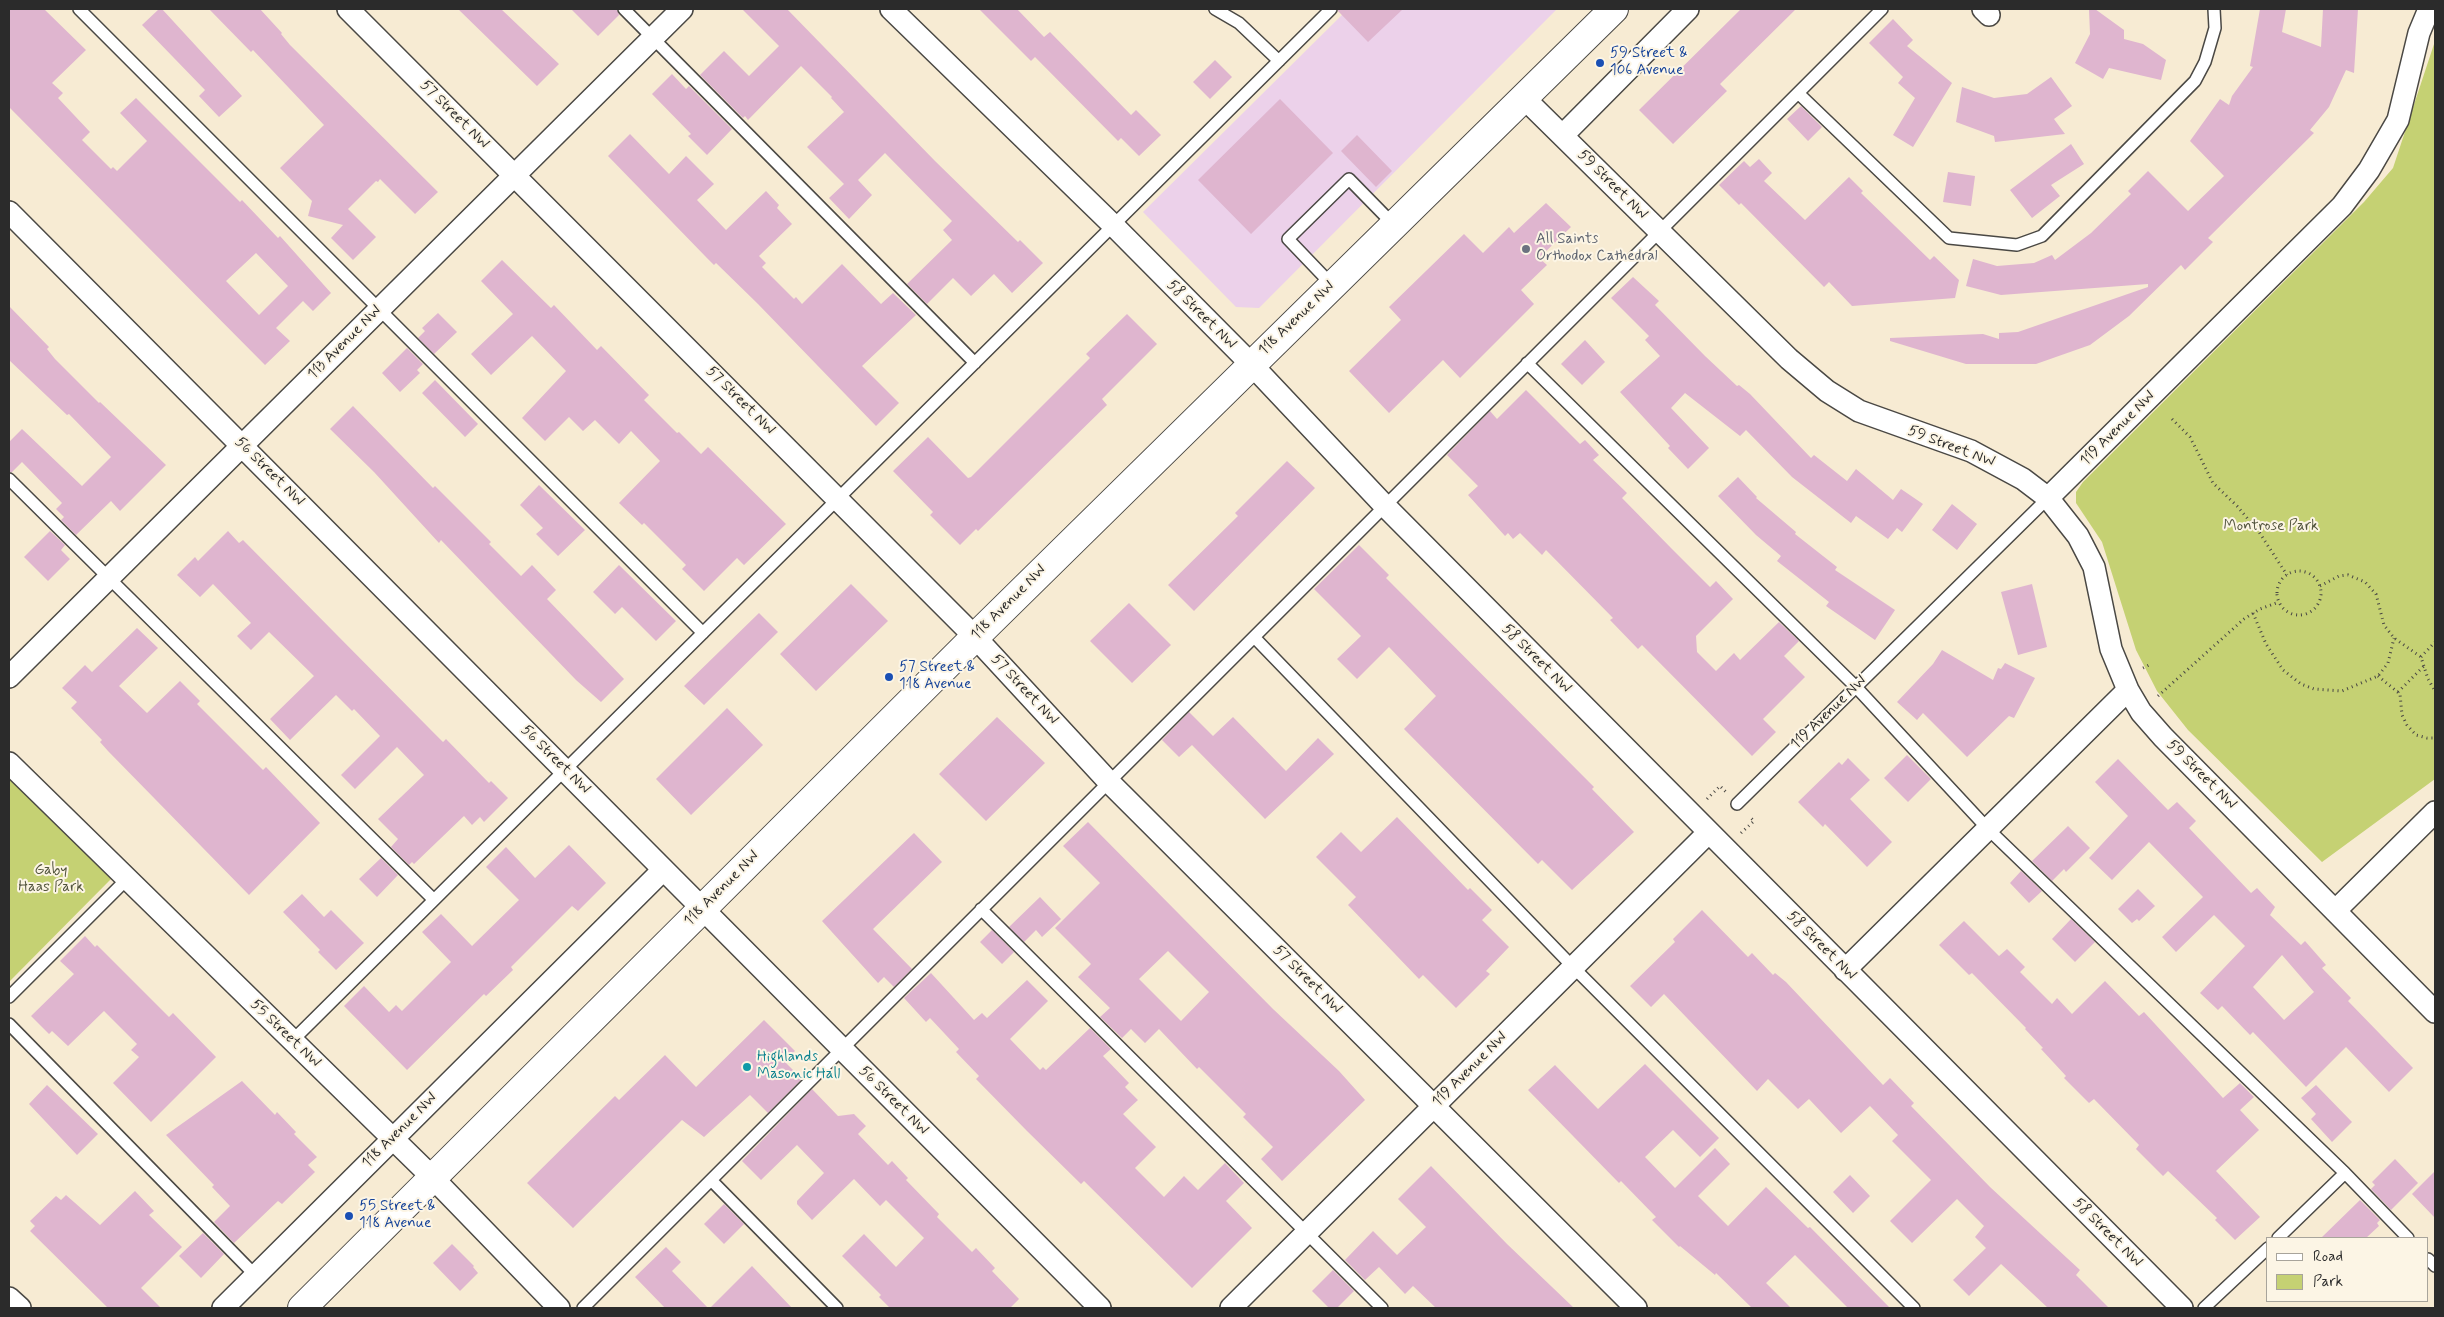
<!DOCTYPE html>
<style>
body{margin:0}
#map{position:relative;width:2444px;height:1317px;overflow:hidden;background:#f7ebd3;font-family:Mynerve,sans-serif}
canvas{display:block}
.frame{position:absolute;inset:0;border:10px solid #2b2b2b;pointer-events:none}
.legend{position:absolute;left:2266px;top:1237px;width:162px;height:65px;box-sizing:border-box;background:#fcf5e5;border:1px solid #a8a49b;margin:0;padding:6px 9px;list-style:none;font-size:15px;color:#2b2b2b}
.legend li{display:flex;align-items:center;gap:10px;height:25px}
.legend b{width:25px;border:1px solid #a8a49b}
</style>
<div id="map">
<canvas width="2444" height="1317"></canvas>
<div class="frame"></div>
<ul class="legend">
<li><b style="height:6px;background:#fff"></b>Road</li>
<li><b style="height:14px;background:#c5d173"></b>Park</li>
</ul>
</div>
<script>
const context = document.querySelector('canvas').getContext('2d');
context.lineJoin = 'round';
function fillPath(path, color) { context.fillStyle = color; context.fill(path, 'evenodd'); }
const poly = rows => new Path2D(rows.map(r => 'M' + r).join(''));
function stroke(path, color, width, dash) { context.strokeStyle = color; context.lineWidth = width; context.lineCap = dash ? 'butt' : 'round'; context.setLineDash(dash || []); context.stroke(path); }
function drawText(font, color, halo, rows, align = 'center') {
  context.font = font + ' Mynerve,sans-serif'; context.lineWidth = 4; context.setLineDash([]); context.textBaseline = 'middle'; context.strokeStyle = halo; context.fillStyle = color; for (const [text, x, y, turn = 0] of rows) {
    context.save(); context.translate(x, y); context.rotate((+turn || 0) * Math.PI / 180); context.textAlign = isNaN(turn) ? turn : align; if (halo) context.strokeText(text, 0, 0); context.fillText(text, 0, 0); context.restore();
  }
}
fillPath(poly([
 [1348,9,1557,9,1259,308,1236,307,1143,212]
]), '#ecd1ea');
fillPath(poly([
 [2435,41,2435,779,2322,862,2188,730,2157,691,2136,650,2102,542,2076,503,2076,492,2083,482,2364,202,2393,168],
 [9,776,111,879,9,982]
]), '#c5d173');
fillPath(poly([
 [9,9,44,9,86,50,52,83,63,93,58,98,90,132,82,140,111,169,113,167,117,171,147,141,120,113,136,98,240,202,242,200,278,238,280,236,331,293,313,311,303,301,276,328,290,341,265,365,9,107],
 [256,253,288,286,259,315,226,281],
 [159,9,162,9,242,96,219,117,199,96,205,90,142,25],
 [209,9,260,9,282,33,281,34,290,45,438,192,415,214,380,179,378,182,376,181,348,209,376,237,353,260,331,238,343,225,308,216,312,201,280,168,324,125,253,50,251,52],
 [458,9,501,9,559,64,537,86],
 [571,9,617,9,619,15,598,36],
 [742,9,787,9,935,161,1018,242,1020,240,1043,263,1012,293,994,274,971,296,953,278,927,304,907,284,952,240,943,230,952,221,885,153,858,180,872,195,849,219,829,198,844,184,807,147,844,112,831,98,832,97,801,66,748,120,745,116,743,118,700,75,724,51,749,76,779,46],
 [979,9,1017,9,1044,37,1050,32,1131,115,1136,110,1161,135,1139,156,1121,138,1118,141,1035,57,1031,61],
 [1338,9,1403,9,1368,42,1338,11],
 [1741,9,1796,9,1720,84,1727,91,1673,144,1639,110],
 [2089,9,2095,9,2124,30,2124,39,2143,44,2166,60,2161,80,2109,68,2103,79,2075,63,2090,34],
 [2260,9,2286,9,2282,32,2321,47,2323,9,2358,9,2354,73,2346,70,2329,107,2310,130,2314,133,2208,238,2213,242,2185,270,2181,265,2129,316,2090,345,2036,364,1966,364,1890,341,1890,338,1983,334,1999,339,1999,333,2018,332,2148,287,2148,284,2001,295,1966,286,1973,259,1997,266,2034,263,2052,255,2055,260,2091,233,2131,194,2128,191,2148,171,2188,211,2224,176,2190,141,2220,99,2229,105,2232,96,2253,67,2250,66],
 [1893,19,1913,40,1907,46,1952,83,1913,147,1893,135,1915,98,1898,83,1903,77,1869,43],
 [1215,60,1232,77,1210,99,1193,82],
 [672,74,686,89,689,86,732,129,707,155,688,136,691,134,652,94],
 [2051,77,2072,106,2054,119,2065,134,1995,142,1994,136,1956,122,1962,87,1994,98,2027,94],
 [1280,99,1333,153,1251,234,1198,180],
 [1801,106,1822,127,1808,141,1787,119],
 [630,134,669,174,686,156,714,184,697,200,726,230,766,191,779,205,777,208,792,224,759,256,766,263,762,267,794,299,796,297,802,304,842,264,881,304,893,293,916,315,862,366,899,403,876,426,758,304,716,263,714,265,705,256,608,156],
 [1357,135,1392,171,1376,187,1341,151],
 [2071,144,2084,164,2051,185,2060,196,2032,218,2010,190],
 [1759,159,1772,173,1764,181,1805,220,1849,177,1863,191,1861,193,1930,260,1934,256,1959,280,1955,298,1852,306,1829,282,1824,287,1741,203,1739,205,1719,185,1744,161,1750,167],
 [1948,172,1975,176,1971,206,1943,202],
 [1546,203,1571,227,1539,258,1547,265,1521,290,1534,304,1460,378,1443,360,1389,413,1349,371,1401,320,1389,307,1464,234,1483,253,1509,227,1514,233],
 [502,260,551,308,554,305,597,350,601,346,649,395,644,400,677,433,679,432,701,454,708,447,786,524,744,565,737,558,704,591,682,569,686,565,644,523,642,525,619,503,660,461,631,431,619,444,595,420,583,431,569,417,545,441,522,418,566,371,532,336,491,375,471,354,513,314,481,281],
 [1633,277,1659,301,1655,305,1705,356,1737,386,1739,385,1750,394,1811,458,1814,455,1847,481,1856,469,1893,500,1901,489,1923,504,1902,532,1897,528,1888,539,1856,516,1851,523,1792,477,1746,430,1740,436,1685,393,1671,408,1709,448,1688,469,1668,448,1670,446,1620,392,1660,356,1645,340,1649,336,1611,298],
 [9,306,49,347,47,349,55,359,99,403,100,402,166,465,120,511,111,501,76,535,61,520,64,517,56,509,62,503,22,462,12,472,9,472,9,442,22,429,82,486,111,457,69,414,67,415,9,360],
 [438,313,457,332,434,354,418,338,425,331,422,328],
 [1127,314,1157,344,1102,399,1107,405,978,531,976,529,960,545,930,515,933,512,893,471,928,437,968,478,971,477,1090,358,1086,354],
 [1585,340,1605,362,1582,385,1561,364],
 [407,348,423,364,417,370,420,373,400,392,382,373],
 [435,380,478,424,465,437,422,393],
 [1526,390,1580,444,1585,440,1599,455,1593,460,1627,493,1622,498,1671,548,1710,587,1716,581,1733,599,1696,636,1697,652,1716,671,1734,653,1740,660,1779,622,1799,641,1784,656,1805,677,1763,719,1776,732,1752,756,1642,645,1638,649,1610,620,1613,618,1546,550,1542,555,1520,533,1513,539,1508,533,1505,536,1468,495,1478,486,1447,455,1490,411,1497,419],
 [353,406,433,488,435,486,491,542,489,544,521,576,532,565,556,590,547,599,624,679,601,702,576,680,441,540,439,543,374,472,330,429],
 [1287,461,1315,488,1194,611,1168,585,1238,516,1235,513],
 [1738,477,1757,497,1756,498,1796,532,1795,534,1837,567,1835,570,1895,610,1875,640,1826,606,1829,602,1777,561,1781,556,1756,535,1718,496],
 [539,485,585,530,558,556,536,534,543,528,520,505],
 [1952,504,1977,524,1957,550,1932,530],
 [50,531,65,545,61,550,70,559,48,581,24,557],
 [228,531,239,543,243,540,429,728,443,742,446,739,489,783,491,781,508,798,484,822,480,817,472,825,464,816,414,864,412,862,409,865,391,847,398,839,378,819,424,775,397,747,355,789,341,775,380,736,354,709,352,711,336,695,290,740,270,719,314,676,269,632,251,650,237,636,251,623,213,584,200,597,177,575,195,557,198,561],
 [1359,545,1389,575,1386,578,1594,787,1592,789,1634,832,1572,890,1542,860,1538,864,1404,729,1436,696,1389,647,1357,679,1337,659,1361,636,1314,589],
 [619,565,676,621,656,641,622,607,615,614,593,592],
 [851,584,888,621,816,691,780,654],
 [2032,584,2047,647,2018,655,2001,592],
 [1129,603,1171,645,1132,683,1090,641],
 [759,613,778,632,704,705,684,686],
 [137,628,158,648,119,686,147,713,180,681,200,701,197,704,263,770,266,767,320,823,249,895,108,751,100,742,102,740,71,708,77,702,62,688,85,665,92,672],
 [1942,650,1993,680,1998,668,2001,669,2005,663,2035,678,2014,718,2009,716,1967,757,1923,713,1917,720,1897,702,1933,664],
 [727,708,763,745,691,815,656,779],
 [1189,712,1213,736,1233,717,1286,771,1318,738,1334,754,1265,819,1192,745,1179,757,1162,740],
 [997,717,1045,763,986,821,939,774],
 [1907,755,1931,779,1908,802,1884,778],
 [1848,758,1870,780,1850,799,1892,842,1867,867,1825,824,1823,827,1798,802,1839,762,1842,765],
 [2118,759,2168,810,2177,802,2196,821,2189,828,2251,893,2257,888,2275,907,2270,915,2301,945,2305,941,2326,965,2322,968,2351,998,2348,1001,2413,1068,2389,1092,2346,1047,2306,1087,2253,1032,2250,1035,2222,1006,2218,1010,2200,993,2245,946,2214,915,2176,952,2162,937,2203,897,2149,842,2112,880,2089,858,2128,816,2095,782],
 [2282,955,2314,992,2284,1020,2253,987],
 [1397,817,1468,890,1470,888,1492,910,1482,920,1509,947,1486,971,1490,974,1456,1008,1423,975,1419,979,1348,905,1356,897,1316,857,1341,832,1361,852],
 [1088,822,1273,1009,1339,1071,1365,1100,1282,1181,1261,1159,1273,1147,1243,1117,1246,1114,1199,1067,1197,1069,1159,1029,1145,1043,1131,1029,1122,1038,1100,1017,1110,1008,1078,977,1091,964,1055,928,1100,883,1063,846],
 [1168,951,1209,992,1181,1021,1139,979],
 [2068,826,2090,848,2066,872,2064,869,2052,881,2032,861],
 [914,833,942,862,873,929,912,969,894,987,884,977,878,983,822,921],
 [569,845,606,883,578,911,572,906,511,967,513,970,486,996,484,994,407,1070,344,1006,364,986,389,1012,396,1005,402,1011,451,962,422,932,441,914,472,946,519,900,486,867,506,847,535,878],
 [381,858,398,875,377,897,359,879],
 [2021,871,2042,891,2029,903,2010,883],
 [2138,889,2155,906,2139,921,2137,919,2132,923,2118,909],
 [302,894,324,917,331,910,364,943,336,970,318,952,320,950,283,912],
 [1040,897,1061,919,1042,937,1036,930,1024,942,1009,927],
 [1702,910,1748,957,1752,953,1773,975,1775,973,1786,982,1883,1085,1890,1078,1914,1103,1911,1106,1990,1187,2080,1270,2076,1275,2109,1308,2048,1308,2001,1264,1969,1296,1953,1280,1986,1248,1975,1237,1984,1226,1957,1199,1912,1243,1890,1221,1931,1180,1892,1141,1898,1135,1870,1106,1841,1133,1809,1099,1798,1109,1768,1079,1757,1091,1664,994,1651,1007,1630,986,1675,942,1673,939],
 [2071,919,2095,942,2075,962,2052,939],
 [1964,921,1999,956,2007,949,2025,967,2020,972,2052,1004,2057,998,2072,1014,2105,981,2139,1016,2144,1012,2223,1098,2240,1083,2254,1097,2240,1110,2259,1130,2216,1171,2260,1217,2235,1240,2215,1220,2217,1218,2168,1171,2163,1176,2136,1149,2139,1145,2094,1099,2089,1103,2064,1078,2066,1076,2041,1049,2043,1048,2025,1029,2026,1028,1972,973,1969,975,1939,945],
 [992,930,1014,952,1002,964,980,942],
 [85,936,95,947,97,945,169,1017,173,1013,216,1057,151,1122,113,1083,139,1057,131,1050,137,1044,104,1011,68,1046,52,1031,49,1034,31,1016,74,974,60,961],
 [931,973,974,1020,982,1013,987,1018,1027,980,1048,1001,1010,1039,1040,1070,1043,1067,1046,1070,1090,1028,1111,1049,1103,1056,1129,1083,1125,1087,1138,1100,1123,1114,1156,1147,1135,1168,1164,1197,1184,1176,1198,1190,1225,1163,1244,1183,1226,1201,1252,1228,1192,1288,1084,1181,1081,1184,1027,1131,976,1079,979,1076,956,1052,959,1049,930,1018,926,1022,904,998],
 [764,1020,795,1051,784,1061,802,1079,768,1113,750,1095,704,1137,682,1120,573,1228,527,1183,615,1096,619,1100,665,1055,696,1087],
 [1645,1064,1719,1138,1700,1157,1673,1130,1645,1157,1675,1188,1715,1148,1730,1164,1698,1196,1728,1226,1766,1187,1808,1228,1810,1227,1890,1308,1848,1308,1795,1255,1766,1283,1791,1308,1752,1308,1716,1273,1715,1275,1680,1246,1679,1247,1652,1220,1656,1217,1621,1181,1619,1183,1528,1090,1555,1065,1598,1109],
 [242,1081,275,1115,277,1112,296,1132,294,1134,317,1157,308,1165,315,1172,282,1204,278,1201,234,1243,214,1222,230,1206,212,1187,214,1185,166,1135],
 [47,1085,98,1134,77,1155,29,1104],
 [2316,1085,2352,1122,2332,1142,2311,1119,2316,1114,2301,1098],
 [812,1089,838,1116,854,1114,866,1126,858,1134,888,1165,892,1161,908,1178,906,1180,939,1214,937,1217,972,1252,976,1248,995,1268,992,1271,1019,1299,1010,1308,890,1308,879,1297,881,1295,842,1256,864,1234,896,1267,924,1238,886,1200,880,1206,854,1179,812,1220,797,1204,797,1201,824,1173,797,1145,761,1180,742,1161],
 [2395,1159,2418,1183,2391,1210,2371,1189,2375,1185,2372,1182],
 [1431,1166,1507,1244,1574,1308,1436,1308,1413,1286,1405,1294,1379,1267,1365,1280,1345,1260,1373,1231,1397,1255,1426,1227,1398,1199],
 [2435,1171,2435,1218,2412,1194],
 [1850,1175,1870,1196,1853,1213,1833,1192],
 [135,1191,154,1211,149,1215,182,1247,141,1288,161,1308,108,1308,30,1231,35,1226,30,1221,56,1196,61,1200,66,1195,100,1225],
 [2360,1200,2380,1220,2377,1223,2379,1226,2366,1238,2321,1238],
 [724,1204,744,1224,724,1244,704,1224],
 [203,1233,224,1254,201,1278,179,1256],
 [452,1244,474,1266,473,1267,478,1273,460,1291,433,1263],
 [666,1247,681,1262,672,1271,708,1308,665,1308,635,1277],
 [752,1266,792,1308,710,1308],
 [1333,1270,1354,1291,1337,1308,1329,1308,1312,1291]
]), '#dfb5cf');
const lane = poly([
 [79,9,703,633],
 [624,9,975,363],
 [1215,9,1239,23,1279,61],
 [1798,93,1949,238,2017,245,2042,236,2195,81,2205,62,2215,28,2214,9],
 [1332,285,1288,239,1349,179,1394,225],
 [1527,363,1856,687,1988,829,2345,1173,2408,1238],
 [9,479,434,900],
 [1254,637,1573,967,1914,1308],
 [1737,804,2048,498],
 [981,909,1382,1308],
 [9,997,127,879],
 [9,1024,256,1276],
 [292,1041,1331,9],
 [711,1180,837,1308],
 [2278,1238,2345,1173],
 [2428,1259,2435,1266],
 [583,1308,1882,9],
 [2204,1308,2268,1248]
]);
const street = poly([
 [348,9,975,637,1109,782,1636,1308],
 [891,9,1113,225,1251,364,1385,506,2182,1308],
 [1983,9,1989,15],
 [1524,98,1789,359,1827,391,1859,411,1971,451,2023,479,2048,498,2078,536,2094,567,2111,649,2128,690,2141,712,2163,737,2435,1012],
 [1563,135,1688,9],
 [9,212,1100,1308],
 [2048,498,2342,206,2369,170,2398,120,2419,33,2429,9],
 [9,677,682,9],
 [9,763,432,1177,559,1308],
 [2335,911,2435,812],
 [1845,970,2128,690],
 [9,1298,20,1308],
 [223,1308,663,870],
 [1231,1308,1708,833]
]);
const secondary = poly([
 [302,1308,975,637,1614,9]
]);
stroke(lane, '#4a4844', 14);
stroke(street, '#4a4844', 24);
stroke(secondary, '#4a4844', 30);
stroke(poly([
 [2172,419,2190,437,2213,483,2237,506,2259,532,2287,575],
 '2277 593a22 22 0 1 1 44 0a22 22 0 1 1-44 0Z',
 [2320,586,2339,576,2348,575,2365,582,2376,594,2384,625,2394,638,2421,657,2428,679,2435,691],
 [2253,613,2266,644,2283,670,2301,684,2314,689,2342,691,2378,676,2388,663,2394,638],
 [2421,657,2435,642],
 [2143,668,2151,664],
 [2378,676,2400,694,2402,715,2407,725,2416,735,2427,738,2435,738],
 [2398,692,2424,666],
 [2158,696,2244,619,2260,609,2279,602],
 [1707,799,1720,786,1726,792],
 [1741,833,1754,821,1749,816]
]), '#4a4844', 3, [1, 4]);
stroke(lane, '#fff', 11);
stroke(street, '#fff', 21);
stroke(secondary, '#fff', 28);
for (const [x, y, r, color] of [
 [1600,63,5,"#1a4fb4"],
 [1526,249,5,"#6b7280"],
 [889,677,5,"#1a4fb4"],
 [747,1067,5,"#0f9aa8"],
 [349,1216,5,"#1a4fb4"]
]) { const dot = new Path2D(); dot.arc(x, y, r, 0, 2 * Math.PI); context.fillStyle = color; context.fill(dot); stroke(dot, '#fcf5e5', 2); }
drawText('15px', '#164399', '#fcf5e5', [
 ["59 Street &",1610,54],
 ["106 Avenue",1610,71],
 ["57 Street &",899,668],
 ["118 Avenue",899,685],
 ["55 Street &",359,1207],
 ["118 Avenue",359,1224]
], 'left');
drawText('15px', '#2b2b2b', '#fcf5e5', [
 ["57 Street NW",454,115,45],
 ["59 Street NW",1612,185,45],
 ["58 Street NW",1201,315,45],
 ["118 Avenue NW",1297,319,-44],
 ["113 Avenue NW",345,343,-45],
 ["57 Street NW",740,401,45],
 ["119 Avenue NW",2118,429,-45],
 ["59 Street NW",1951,447,21],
 ["56 Street NW",269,472,45],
 ["118 Avenue NW",1009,603,-45],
 ["58 Street NW",1536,659,45],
 ["57 Street NW",1024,690,47],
 ["119 Avenue NW",1829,713,-44],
 ["56 Street NW",555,760,45],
 ["59 Street NW",2201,775,45],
 ["118 Avenue NW",722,889,-45],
 ["58 Street NW",1821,946,45],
 ["57 Street NW",1307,980,45],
 ["55 Street NW",285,1034,44],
 ["119 Avenue NW",1470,1070,-45],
 ["56 Street NW",893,1101,45],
 ["118 Avenue NW",400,1131,-45],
 ["58 Street NW",2107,1233,45]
]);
drawText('15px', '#5b616d', '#fcf5e5', [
 ["All Saints",1536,240],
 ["Orthodox Cathedral",1536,257]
], 'left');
drawText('15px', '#52543d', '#fcf5e5', [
 ["Montrose Park",2271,527],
 ["Gaby",51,871],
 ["Haas Park",51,888]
]);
drawText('15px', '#0d838f', '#fcf5e5', [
 ["Highlands",757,1058],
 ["Masonic Hall",757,1075]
], 'left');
</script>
